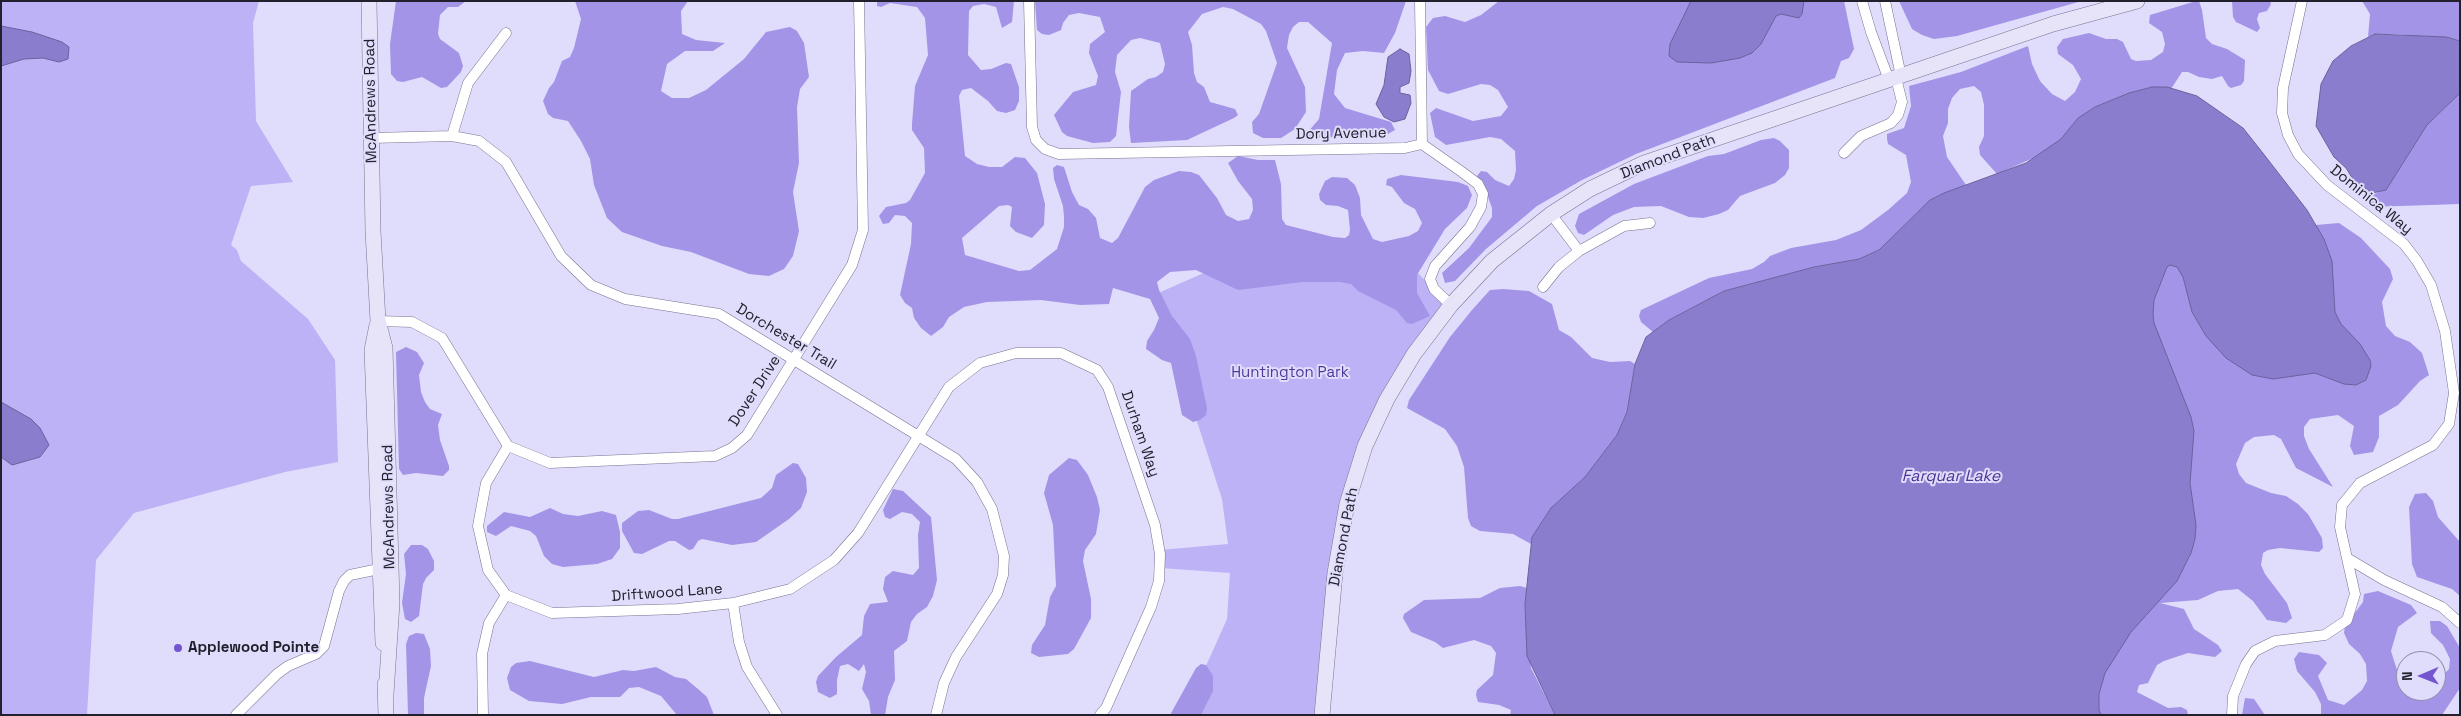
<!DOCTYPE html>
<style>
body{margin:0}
#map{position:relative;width:2461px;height:716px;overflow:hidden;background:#e0ddfc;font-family:"Space Grotesk",sans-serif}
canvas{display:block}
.frame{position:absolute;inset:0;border:2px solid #22202c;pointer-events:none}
.north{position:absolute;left:2396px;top:651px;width:50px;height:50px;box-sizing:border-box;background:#e0ddfc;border:1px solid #9491a9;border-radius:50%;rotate:269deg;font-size:14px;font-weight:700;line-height:20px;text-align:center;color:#22202c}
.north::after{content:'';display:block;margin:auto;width:18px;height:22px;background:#7455cf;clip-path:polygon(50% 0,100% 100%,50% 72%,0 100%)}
</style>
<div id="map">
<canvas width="2461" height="716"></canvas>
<div class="frame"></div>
<div class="north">N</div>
</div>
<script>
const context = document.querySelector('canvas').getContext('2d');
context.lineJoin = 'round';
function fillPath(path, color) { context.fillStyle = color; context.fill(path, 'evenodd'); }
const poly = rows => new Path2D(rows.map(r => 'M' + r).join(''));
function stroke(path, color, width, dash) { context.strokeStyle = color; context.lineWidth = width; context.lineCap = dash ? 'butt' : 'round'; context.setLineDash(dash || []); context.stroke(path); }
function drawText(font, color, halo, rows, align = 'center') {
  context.font = font + ' "Space Grotesk",sans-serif'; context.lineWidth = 4; context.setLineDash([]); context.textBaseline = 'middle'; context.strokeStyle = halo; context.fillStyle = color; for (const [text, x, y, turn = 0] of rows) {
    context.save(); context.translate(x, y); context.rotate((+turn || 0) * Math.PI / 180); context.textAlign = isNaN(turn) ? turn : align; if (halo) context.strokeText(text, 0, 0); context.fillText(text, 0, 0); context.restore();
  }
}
fillPath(poly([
 [1,1,259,1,253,23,256,121,293,182,251,186,231,245,237,250,241,261,308,319,335,360,338,462,285,472,134,513,96,560,87,715,1,715],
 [1414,269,1449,305,1376,428,1346,517,1323,715,1184,715,1227,619,1230,573,1161,568,1160,550,1228,544,1222,499,1156,294,1206,272]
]), '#bcb2f5');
fillPath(poly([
 [396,1,466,1,458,7,448,7,440,15,438,34,440,39,459,53,463,66,461,72,447,87,441,88,422,77,403,82,397,81,391,74,390,44],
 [575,1,688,1,681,11,682,34,696,40,725,43,713,51,685,51,667,64,661,91,672,98,689,98,706,90,744,59,766,32,790,27,797,31,804,43,809,77,800,89,797,107,799,163,793,192,799,231,793,256,784,269,769,276,749,274,691,252,662,246,622,232,607,218,594,185,590,159,581,141,568,121,553,118,548,114,543,101,549,88,554,82,562,61,570,57,574,48,581,19],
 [877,1,1014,1,1012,22,1002,28,996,7,984,4,973,6,969,11,968,55,981,70,991,69,1006,63,1011,64,1019,87,1019,101,1015,110,1006,113,997,111,988,101,971,88,962,90,959,96,965,156,977,164,989,167,1002,167,1015,157,1025,158,1037,173,1045,204,1044,225,1032,238,1016,232,1010,226,1012,207,1008,205,999,206,962,238,965,255,1019,271,1030,270,1057,249,1064,227,1064,217,1063,206,1054,179,1053,168,1057,165,1064,167,1072,192,1079,205,1088,209,1096,218,1100,238,1112,243,1118,238,1145,187,1154,180,1179,171,1191,172,1199,175,1217,198,1226,215,1238,221,1249,219,1253,210,1252,199,1238,181,1228,163,1238,156,1258,160,1275,160,1281,184,1282,219,1286,225,1333,237,1345,238,1349,235,1350,230,1348,210,1338,206,1326,205,1320,200,1319,194,1325,181,1332,177,1347,178,1355,185,1360,198,1361,215,1373,239,1382,242,1409,236,1418,231,1422,223,1415,209,1404,203,1392,187,1386,185,1387,179,1401,175,1458,182,1468,186,1472,195,1467,208,1445,229,1417,275,1417,293,1430,316,1412,324,1407,323,1396,310,1358,291,1351,284,1340,282,1302,282,1238,290,1196,270,1170,272,1157,282,1159,290,1172,316,1190,339,1196,356,1207,408,1206,415,1200,420,1193,422,1182,415,1171,363,1162,360,1146,349,1147,341,1154,330,1159,318,1150,299,1113,288,1109,304,1080,305,1041,300,987,302,964,307,949,317,943,327,931,336,921,328,914,318,912,308,905,303,900,295,911,244,912,223,905,216,895,215,889,223,883,224,879,216,886,207,906,203,910,200,925,173,924,148,912,130,912,124,915,86,928,55,925,18,917,7,890,3,881,7,877,6],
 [1035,1,1406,1,1395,33,1384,53,1363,51,1345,53,1337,70,1334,94,1345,108,1391,122,1395,130,1386,135,1369,136,1308,138,1307,133,1319,119,1332,43,1308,22,1299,22,1293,27,1289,35,1287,48,1305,87,1306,112,1295,129,1281,138,1263,138,1253,133,1252,122,1259,114,1277,63,1266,31,1261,24,1233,9,1223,7,1202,14,1188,32,1192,45,1194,73,1197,82,1204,87,1210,102,1235,109,1238,115,1234,118,1187,140,1131,143,1129,127,1131,91,1148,79,1156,77,1163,72,1165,64,1160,43,1140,38,1131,40,1117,55,1115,72,1121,92,1116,136,1110,142,1093,143,1067,136,1062,132,1054,115,1073,92,1096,85,1098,76,1089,53,1090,44,1105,32,1100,17,1079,13,1069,15,1063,23,1061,30,1049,35,1042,34,1037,30],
 [1499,1,1844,1,1854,49,1849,58,1841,61,1835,78,1636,154,1582,180,1537,206,1486,249,1455,281,1445,283,1442,273,1469,248,1492,217,1492,208,1484,186,1477,176,1481,171,1487,172,1495,180,1509,186,1514,179,1516,170,1515,151,1501,139,1490,137,1446,145,1435,137,1430,113,1436,108,1473,121,1501,116,1508,107,1498,90,1490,85,1481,84,1448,94,1439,91,1428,70,1426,27,1433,18,1445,16,1465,22,1481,15],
 [1899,1,2082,1,1957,36,1934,39,1922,35,1912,29],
 [2196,1,2199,1,2202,10,2206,38,2212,44,2227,49,2245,60,2244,81,2241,85,2231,88,2228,86,2222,76,2212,79,2199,77,2188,72,2182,72,2171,89,2152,87,2136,91,2095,107,2078,118,2062,139,2040,155,1997,174,1980,155,1979,147,1984,136,1984,105,1981,92,1974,86,1960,89,1952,98,1948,109,1948,123,1943,136,1947,157,1966,185,1930,200,1879,250,1859,259,1814,267,1724,291,1669,320,1653,332,1641,322,1639,316,1641,310,1709,278,1752,269,1764,262,1770,256,1791,248,1836,240,1861,230,1888,210,1907,193,1911,182,1906,155,1888,144,1887,139,1887,134,1904,128,1911,106,1909,86,1961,72,2028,46,2032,64,2040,81,2052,94,2065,101,2075,92,2081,79,2073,65,2058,54,2057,47,2063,39,2089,33,2106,39,2117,39,2123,42,2131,59,2136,61,2151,60,2163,52,2165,44,2162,32,2149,23,2150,15],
 [2232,1,2270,1,2271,4,2267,11,2259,13,2257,19,2260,28,2257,32,2236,22,2233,17],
 [2362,1,2460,1,2460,41,2454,39,2394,34,2375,34,2368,37,2370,14],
 [2460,93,2460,204,2370,207,2365,197,2377,193,2401,166,2427,125],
 [1774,138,1780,141,1789,150,1789,168,1785,175,1775,183,1740,196,1728,210,1719,214,1703,218,1689,217,1661,206,1634,207,1613,215,1584,235,1578,233,1575,226,1579,214,1634,184,1708,156,1724,154,1761,140],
 [2339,223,2361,238,2390,269,2393,279,2382,302,2386,326,2395,336,2410,342,2422,353,2429,375,2420,381,2398,405,2379,416,2379,437,2373,452,2354,455,2350,446,2354,426,2338,415,2310,419,2304,427,2304,436,2309,449,2333,487,2296,468,2281,439,2274,435,2254,437,2245,443,2236,464,2239,474,2246,483,2271,493,2286,496,2298,504,2308,514,2322,538,2323,548,2319,552,2280,548,2268,550,2263,553,2261,565,2265,574,2287,603,2292,618,2286,623,2267,620,2253,601,2238,589,2218,591,2198,600,2160,603,2184,609,2194,629,2218,645,2222,651,2215,657,2188,653,2164,661,2157,665,2148,683,2139,685,2137,692,2168,708,2181,707,2187,710,2188,715,2092,715,2143,256,2293,266,2316,225],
 [1503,289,1529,291,1552,304,1559,330,1571,337,1592,358,1610,362,1630,361,1635,364,1627,412,1617,435,1585,477,1551,508,1532,537,1531,544,1513,534,1480,531,1471,526,1468,518,1464,467,1457,446,1445,429,1407,408,1409,400,1450,337,1472,310,1490,290],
 [406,347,417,352,424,363,419,375,421,392,425,402,430,409,442,414,438,425,440,440,449,466,449,470,443,476,416,473,403,475,399,469,396,352],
 [1069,458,1077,460,1088,475,1097,497,1100,510,1096,534,1085,550,1083,561,1091,599,1091,618,1074,649,1068,654,1039,657,1031,653,1032,645,1045,625,1050,597,1056,586,1053,525,1044,493,1049,475],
 [793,463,798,464,806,478,807,492,801,508,789,519,756,542,732,545,702,539,698,541,693,549,689,550,675,541,669,541,642,554,634,553,622,531,622,523,638,511,649,510,672,519,678,519,761,498,772,488,776,475],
 [893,489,903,491,931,517,937,580,933,596,927,607,917,614,911,622,907,641,894,651,895,680,888,697,885,715,871,715,869,701,862,689,866,672,864,664,859,671,848,664,840,666,837,680,837,694,830,698,818,692,816,682,818,676,836,657,862,635,864,616,870,604,888,602,883,589,885,577,893,571,913,575,919,568,918,535,920,522,912,514,902,512,890,519,885,517,883,510],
 [2426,493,2433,501,2438,517,2460,542,2460,596,2452,589,2417,577,2412,564,2409,507,2415,494],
 [550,508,563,514,578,516,602,511,616,515,620,532,620,548,612,559,597,564,563,567,552,564,544,556,536,536,530,531,511,526,496,536,487,532,487,526,504,512,530,517],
 [411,545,422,545,428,549,434,561,434,570,426,578,423,584,419,616,411,622,405,619,402,603,406,574,404,554],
 [1520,586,1527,588,1525,604,1531,668,1555,715,1510,715,1511,710,1499,705,1478,702,1476,695,1477,690,1493,675,1496,653,1491,646,1474,640,1443,648,1435,642,1411,632,1403,618,1404,614,1424,600,1480,598,1500,588],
 [2378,591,2411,605,2417,613,2398,627,2391,651,2397,670,2406,676,2406,691,2436,691,2436,678,2442,676,2449,669,2450,659,2443,645,2431,633,2430,621,2440,621,2447,626,2460,648,2460,688,2442,715,2321,715,2321,704,2315,692,2297,671,2294,659,2299,652,2319,655,2327,663,2318,676,2328,700,2344,705,2362,690,2367,681,2366,664,2360,654,2349,644,2344,633,2345,626,2363,602,2364,594],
 [416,633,424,634,430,649,431,666,424,698,424,715,408,715,406,644,409,636],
 [530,661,594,677,623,670,634,671,656,667,675,677,686,679,698,689,707,697,714,715,677,715,661,696,639,687,629,688,620,697,591,697,562,704,529,701,510,690,507,678,511,667,516,663],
 [1201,664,1206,665,1213,676,1213,691,1201,715,1170,715,1196,668],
 [2245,698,2254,699,2265,715,2242,715]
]), '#a394e8');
const water = poly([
 [1691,1,1804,1,1802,14,1799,18,1781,14,1776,16,1761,44,1752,53,1740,58,1711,63,1677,62,1669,56,1670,44,1691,1],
 [1,26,32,32,62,42,69,47,68,59,59,62,43,58,24,59,1,66,1,26],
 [2375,34,2446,37,2460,41,2460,93,2427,125,2386,190,2372,193,2354,181,2346,168,2334,157,2316,126,2321,84,2333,61,2351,46,2375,34],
 [1400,49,1409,54,1411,71,1409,83,1400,87,1400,93,1410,95,1411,103,1405,119,1394,122,1384,117,1376,104,1384,85,1388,57,1400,49],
 [2152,87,2167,87,2197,96,2243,128,2262,152,2307,210,2324,239,2332,261,2335,312,2341,324,2360,344,2370,360,2371,366,2366,380,2356,385,2344,384,2315,373,2273,379,2252,375,2226,358,2206,336,2192,312,2183,277,2177,267,2170,265,2167,267,2154,300,2153,315,2154,323,2191,417,2194,431,2190,483,2196,525,2195,539,2191,553,2177,581,2131,632,2105,673,2099,694,2099,710,2101,715,1555,715,1527,656,1525,604,1532,537,1551,508,1585,477,1617,435,1627,412,1635,364,1646,337,1669,320,1724,291,1814,267,1859,259,1879,250,1930,200,1944,193,2026,163,2061,139,2078,118,2095,107,2129,93,2152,87],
 [1,402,31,419,40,428,49,445,40,457,12,465,1,457,1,402]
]);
fillPath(water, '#8b7dce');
stroke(water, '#6c619d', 1);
const street = poly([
 [1029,1,1032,127,1036,140,1045,149,1059,154,1405,148,1422,144,1462,172,1478,184,1483,194,1481,207,1470,227,1435,266,1430,279,1434,289,1451,305],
 [1420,1,1422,144],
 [1862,1,1871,32,1889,80],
 [1885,1,1901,76],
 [452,136,468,83,506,33],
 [371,138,452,136,479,141,506,162,561,256,591,285,625,299,719,314,956,459,977,482,992,509,1004,556,1003,575,997,594,956,657,944,683,936,715],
 [1844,153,1861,136,1891,123,1898,115,1902,102,1896,78],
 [1551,214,1579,251],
 [1543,287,1559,267,1579,251,1624,226,1650,223],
 [378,321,412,322,442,338,508,446,550,463,715,456,732,448,747,435,852,265,863,230,859,1],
 [508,446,486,483,478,526,488,570,506,595,552,613,678,609,733,603,790,589,834,560,858,533,949,387,980,363,1016,353,1061,353,1097,370,1108,387,1155,525,1160,554,1159,581,1151,607,1106,708,1100,715],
 [2347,558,2384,580,2442,607,2460,623],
 [733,603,739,642,747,667,777,715],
 [236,715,277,674,288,666,316,654,324,646,339,591,344,581,350,575,379,569],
 [483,715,482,654,489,623,506,595],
 [2232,715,2233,696,2246,664,2255,651,2275,641,2325,635,2347,620,2355,594,2340,527,2342,505,2360,483,2433,445,2449,424,2454,393,2445,331,2431,285,2417,261,2404,244,2327,185,2298,154,2288,135,2282,113,2283,88,2302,1]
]);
const secondary = poly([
 [369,1,373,231,378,321,385,348,392,603,386,694],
 [377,325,372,350,383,643],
 [385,684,386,715],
 [1322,715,1335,573,1347,504,1365,446,1387,399,1414,354,1451,305,1492,261,1551,214,1590,189,1644,163,2053,24,2137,1]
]);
stroke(street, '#76728e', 11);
stroke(secondary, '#76728e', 16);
stroke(street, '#fff', 10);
stroke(secondary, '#e7e4fa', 15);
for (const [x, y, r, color] of [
 [178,648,5,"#7455cf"]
]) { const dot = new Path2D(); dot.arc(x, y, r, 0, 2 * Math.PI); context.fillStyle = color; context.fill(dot); stroke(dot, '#e0ddfc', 2); }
drawText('15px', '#22202c', '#e0ddfc', [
 ["McAndrews Road",371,101,-91],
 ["Dory Avenue",1341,134,-1],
 ["Diamond Path",1668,157,-21],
 ["Dominica Way",2371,200,39],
 ["Dorchester Trail",786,337,31],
 ["Dover Drive",755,391,-57],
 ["Durham Way",1140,434,71],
 ["McAndrews Road",389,507,-91],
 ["Diamond Path",1344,537,-79],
 ["Driftwood Lane",667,593,-4]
]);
drawText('15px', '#513898', '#e0ddfc', [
 ["Huntington Park",1290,373]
]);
drawText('bold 15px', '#22202c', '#e0ddfc', [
 ["Applewood Pointe",188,648]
], 'left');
drawText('italic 16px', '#4c3292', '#e0ddfc', [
 ["Farquar Lake",1951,477]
]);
</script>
